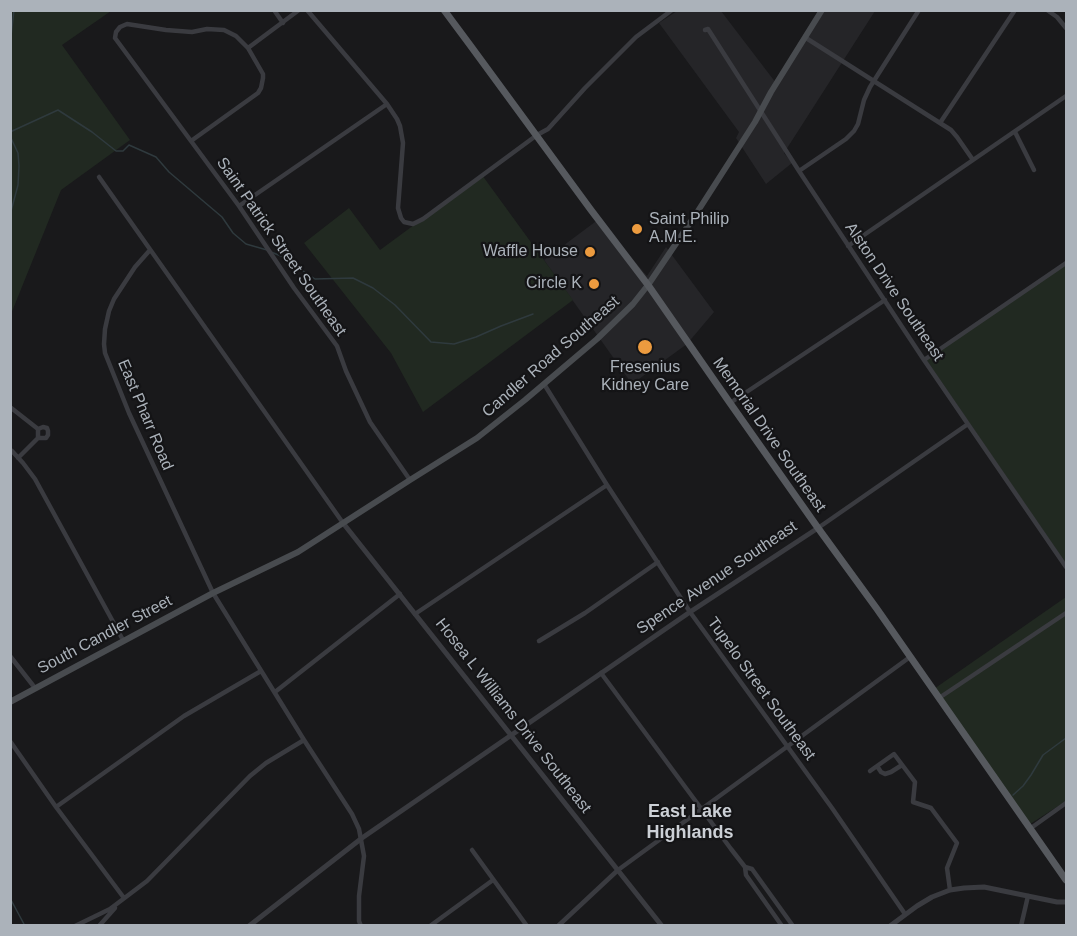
<!DOCTYPE html>
<style>
body{margin:0}
#map{position:relative;width:1077px;height:936px;overflow:hidden;background:#19191b;font-family:Arial,sans-serif}
canvas{display:block}
.frame{position:absolute;inset:0;border:12px solid #abb2ba;pointer-events:none}
</style>
<div id="map">
<canvas width="1077" height="936"></canvas>
<div class="frame"></div>
</div>
<script>
const context = document.querySelector('canvas').getContext('2d');
context.lineJoin = 'round';
function fillPath(path, color) { context.fillStyle = color; context.fill(path, 'evenodd'); }
const poly = rows => new Path2D(rows.map(r => 'M' + r).join(''));
function stroke(path, color, width, dash) { context.strokeStyle = color; context.lineWidth = width; context.lineCap = dash ? 'butt' : 'round'; context.setLineDash(dash || []); context.stroke(path); }
function drawText(font, color, halo, rows, align = 'center') {
  context.font = font + ' Arial,sans-serif'; context.lineWidth = 4.5; context.setLineDash([]); context.textBaseline = 'middle'; context.strokeStyle = halo; context.fillStyle = color; for (const [text, x, y, turn = 0] of rows) {
    context.save(); context.translate(x, y); context.rotate((+turn || 0) * Math.PI / 180); context.textAlign = isNaN(turn) ? turn : align; if (halo) context.strokeText(text, 0, 0); context.fillText(text, 0, 0); context.restore();
  }
}
fillPath(poly([
 [677,11,721,11,776,83,821,11,875,11,784,153,792,163,766,184,736,138,739,132,659,23],
 [599,219,647,276,666,247,714,312,687,344,632,384,544,260]
]), '#252528');
fillPath(poly([
 [11,10,111,11,62,45,130,140,61,190,11,314],
 [482,175,573,300,423,412,391,353,304,243,349,208,380,250],
 [1066,262,1066,564,925,358],
 [1066,597,1066,801,1027,826,931,691]
]), '#212921');
stroke(poly([
 [10,45,14,10],
 [10,132,58,110,92,132,116,151,123,151,129,145,156,157,169,172,222,217,233,233,246,244,267,250],
 [10,136,18,153,19,166,18,185,10,215],
 [271,252,281,256,315,279,353,278,373,288,395,305,431,342,454,344,476,337,501,326,533,314],
 [1013,795,1023,786,1031,775,1043,755,1066,738],
 [10,898,25,926]
]), '#2f3a3e', 1.5);
stroke(poly([
 [274,10,283,23],
 [307,10,387,104,397,119,400,126,403,143,398,208,401,218,404,222,413,224,423,219,537,135,548,129,585,88,636,37,672,10],
 [1047,10,1057,17,1066,28],
 [705,30,708,29,799,171,924,360,1066,567],
 [806,38,951,130,957,137,973,160],
 [248,48,299,10],
 [940,123,1015,10],
 [1015,132,1034,170],
 [191,141,258,93,261,88,263,78,263,74,248,48,236,36,224,30,207,29,192,32,166,30,127,24,120,27,116,32,115,38,191,141,239,206,294,288,337,346,346,371,370,422,410,480],
 [799,171,846,139,854,131,858,124,864,100,870,87,919,10],
 [99,177,343,523],
 [239,206,387,104],
 [848,246,1066,96],
 [150,250,135,267,114,299,109,311,105,329,104,344,105,353,129,413,213,593,304,740,352,814,359,829,364,856,359,896,359,921,361,926],
 [924,360,1066,263],
 [544,384,607,485,690,612,832,808,905,914],
 [730,403,885,300],
 [10,407,38,429,38,438,18,458],
 [38,429,43,427,47,428,48,431,48,435,46,438,38,438],
 [12,451,23,463,35,479,123,640],
 [818,528,968,424],
 [415,614,607,485],
 [539,641,585,613,658,562],
 [10,656,35,688],
 [601,673,731,849,745,867,752,869,793,926],
 [275,692,400,594],
 [939,698,1066,613],
 [10,741,56,807,124,898],
 [877,766,881,772,885,774,891,772,902,765],
 [870,771,894,754,915,782,913,802,931,808,957,843,947,868,950,890],
 [56,807,184,716,261,671],
 [1031,828,1066,803],
 [472,850,527,926],
 [745,867,746,875,782,926],
 [75,926,110,909,147,881,250,776,266,763,304,740],
 [99,926,115,908],
 [430,926,493,880],
 [558,926,618,870,910,657],
 [1021,926,1028,896]
]), '#3a3b40', 4.5);
stroke(poly([
 [343,523,662,926],
 [249,926,362,838,690,612,818,528],
 [890,926,917,906,932,897,950,890,964,888,984,887,1057,902,1066,902]
]), '#3a3b40', 5);
stroke(poly([
 [10,702,213,593,298,552,410,480,477,438,525,400,597,339,633,304,648,285,696,214,755,122,771,92,822,10]
]), '#484b4f', 6);
stroke(poly([
 [444,10,470,45,591,210,648,285,730,403,818,528,877,609,1066,880]
]), '#56595e', 7);
for (const [x, y, r, color] of [
 [637,229,6,"#ec9b3f"],
 [590,252,6,"#ec9b3f"],
 [594,284,6,"#ec9b3f"],
 [645,347,8,"#ec9b3f"]
]) { const dot = new Path2D(); dot.arc(x, y, r, 0, 2 * Math.PI); context.fillStyle = color; context.fill(dot); stroke(dot, '#141416', 2); }
drawText('16px', '#abb2ba', '#141416', [
 ["Saint Philip",649,220,"left"],
 ["A.M.E.",649,238,"left"],
 ["Waffle House",578,252],
 ["Circle K",582,284],
 ["Fresenius",645,368,"center"],
 ["Kidney Care",645,386,"center"]
], 'right');
drawText('16px', '#abb2ba', '#141416', [
 ["Saint Patrick Street Southeast",281,247,55],
 ["Alston Drive Southeast",894,292,56],
 ["Candler Road Southeast",551,357,-41],
 ["East Pharr Road",145,415,67],
 ["Memorial Drive Southeast",769,435,55],
 ["Spence Avenue Southeast",717,578,-34],
 ["South Candler Street",105,635,-28],
 ["Tupelo Street Southeast",761,689,54],
 ["Hosea L Williams Drive Southeast",513,716,52]
]);
drawText('bold 18px', '#ccd0d6', '#141416', [
 ["East Lake",690,812],
 ["Highlands",690,833]
]);
</script>
